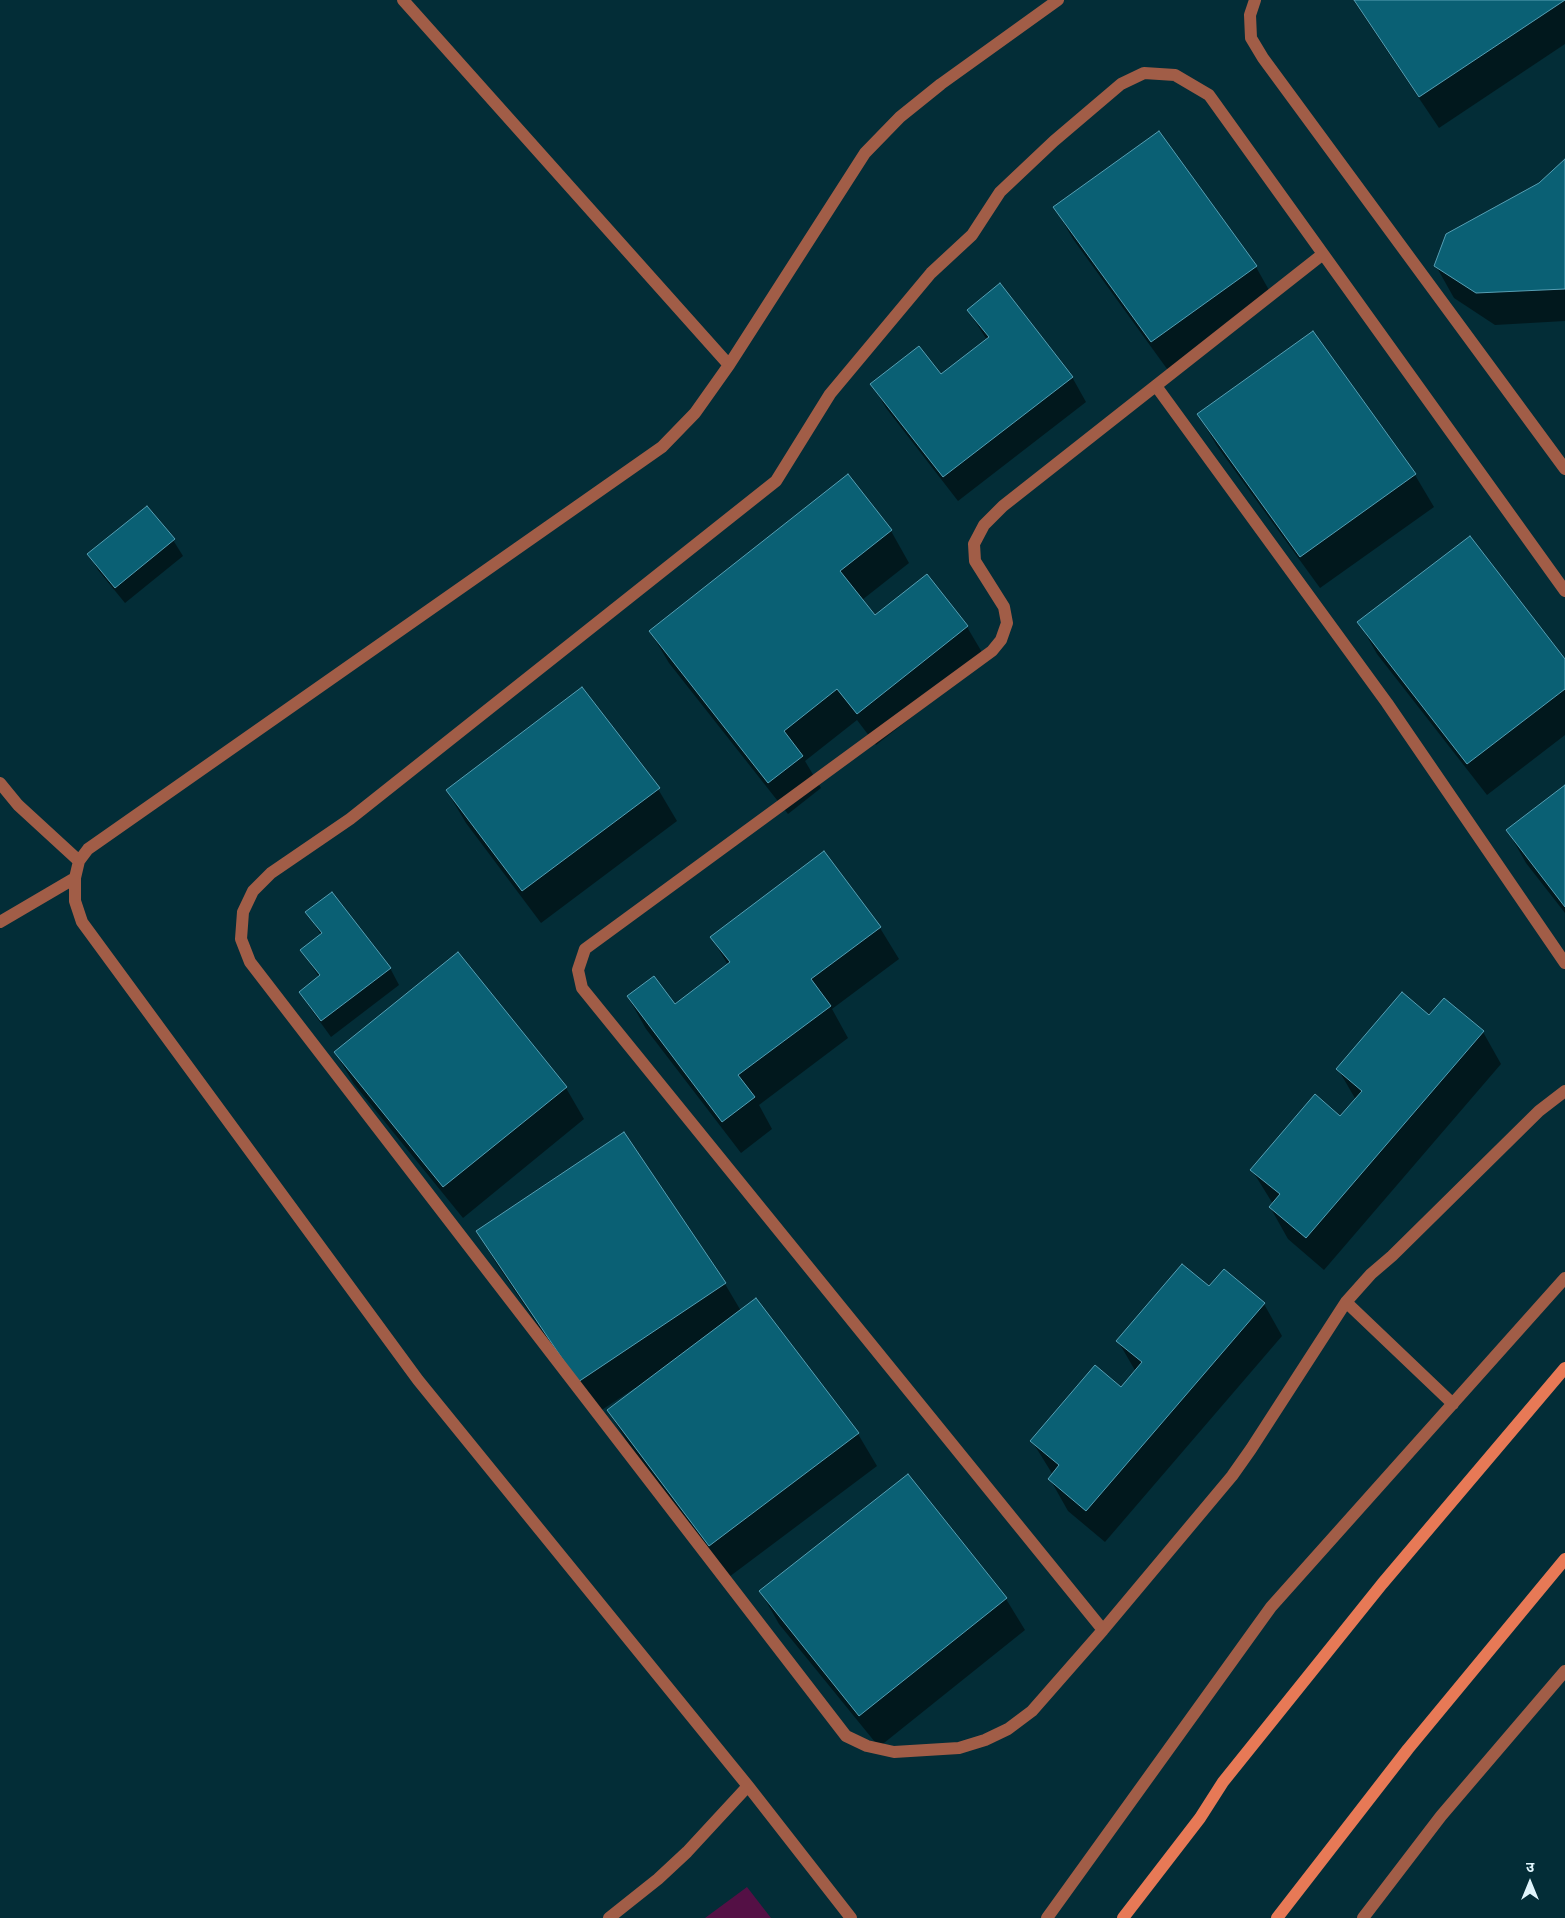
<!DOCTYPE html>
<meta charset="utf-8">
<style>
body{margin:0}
#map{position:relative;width:1565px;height:1918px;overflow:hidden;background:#032d37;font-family:Spectral,"Noto Sans Devanagari",serif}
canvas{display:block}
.north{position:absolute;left:1505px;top:1858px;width:50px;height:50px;-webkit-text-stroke:4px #032d37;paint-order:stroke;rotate:0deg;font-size:14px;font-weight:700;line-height:20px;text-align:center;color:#e0f5fc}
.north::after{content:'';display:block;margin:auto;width:18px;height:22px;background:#e0f5fc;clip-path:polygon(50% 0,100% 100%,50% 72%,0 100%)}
</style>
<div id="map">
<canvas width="1565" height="1918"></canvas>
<div class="north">उ</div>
</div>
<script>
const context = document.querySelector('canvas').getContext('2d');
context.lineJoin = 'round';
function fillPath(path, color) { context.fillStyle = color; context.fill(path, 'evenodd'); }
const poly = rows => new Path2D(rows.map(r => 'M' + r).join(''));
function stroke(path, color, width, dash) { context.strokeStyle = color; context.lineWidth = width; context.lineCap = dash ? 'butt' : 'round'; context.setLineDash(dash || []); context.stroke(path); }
fillPath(poly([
 [747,1887,771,1918,705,1918]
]), '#541045');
fillPath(poly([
 [1353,0,1565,0,1565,44,1439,128],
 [1159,133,1256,267,1274,299,1170,373,1073,239,1055,208],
 [1565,161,1565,321,1495,325,1454,298,1436,266,1540,184],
 [968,310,1072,377,1086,402,958,501,886,408,872,384,941,376,987,340],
 [1313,333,1415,475,1434,507,1320,588,1217,446,1198,414],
 [891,531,909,563,862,600,874,616,926,576,967,627,986,659,876,745,857,720,805,761,821,788,788,814,669,663,650,631],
 [173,540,183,556,125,603,98,570,89,554],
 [1359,622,1565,661,1565,735,1487,795,1377,654],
 [582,689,658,789,677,821,541,923,466,823,447,791],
 [1565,787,1565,913,1526,863,1508,831],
 [823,853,880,928,899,959,832,1009,848,1038,759,1105,772,1129,741,1153,646,1029,628,997,674,1005,728,965,712,938],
 [307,912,390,968,399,985,331,1037,310,1008,300,992,319,977,301,950,321,935],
 [1429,1017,1483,1032,1501,1064,1324,1270,1288,1239,1270,1207,1273,1204,1252,1170,1341,1118,1356,1100,1338,1069],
 [335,1052,566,1088,584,1119,463,1218,354,1084],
 [624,1133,725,1284,741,1311,756,1299,858,1434,877,1466,729,1577,627,1442,608,1410,636,1389,635,1388,597,1413,496,1263,478,1231],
 [1209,1288,1264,1304,1282,1336,1105,1542,1068,1511,1050,1479,1053,1475,1032,1441,1121,1389,1136,1372,1118,1341],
 [907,1476,1006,1599,1025,1630,879,1747,779,1624,761,1592]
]), '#0007');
const building = poly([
 [1354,0,1565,0,1419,97,1354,0],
 [1159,131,1257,266,1151,342,1053,207,1159,131],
 [1565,159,1565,289,1476,293,1434,266,1446,234,1539,183,1565,159],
 [1000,283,1073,377,943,477,870,384,919,346,941,374,989,337,967,310,1000,283],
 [1313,331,1416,474,1300,557,1197,414,1313,331],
 [848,474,892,530,840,571,875,615,927,574,968,626,857,714,837,689,784,731,803,756,768,783,649,631,848,474],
 [147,506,175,539,115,588,87,554,147,506],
 [1470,536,1565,659,1565,689,1467,764,1357,622,1470,536],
 [582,687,660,788,522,891,446,790,582,687],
 [1565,785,1565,907,1506,830,1565,785],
 [824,851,881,927,811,979,831,1006,738,1075,755,1097,722,1122,627,996,654,976,675,1004,730,962,710,937,824,851],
 [332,892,391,968,321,1021,299,992,320,975,300,950,322,933,305,912,332,892],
 [458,952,567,1087,443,1187,334,1052,458,952],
 [1402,992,1429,1015,1444,998,1484,1031,1306,1238,1269,1207,1280,1194,1250,1170,1315,1094,1340,1116,1362,1091,1336,1069,1402,992],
 [624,1132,726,1283,578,1382,476,1231,624,1132],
 [1182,1264,1209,1286,1224,1269,1265,1303,1086,1511,1048,1479,1059,1465,1030,1441,1095,1365,1121,1387,1142,1362,1116,1341,1182,1264],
 [756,1298,859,1433,709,1546,607,1410,756,1298],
 [908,1474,1007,1598,859,1716,759,1591,908,1474]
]);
fillPath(building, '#0a6074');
stroke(building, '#569fb4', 1);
stroke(poly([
 [403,0,729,365],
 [1255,0,1250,15,1251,38,1263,58,1565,469],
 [1156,386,1387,703,1565,963],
 [1565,591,1209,95,1175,75,1144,73,1121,84,1054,141,1000,192,972,235,931,273,830,394,776,481,350,819,271,873,253,891,243,912,241,939,250,962,846,1736,867,1746,894,1752,959,1748,985,1740,1008,1729,1032,1711,1103,1630,1232,1476,1251,1449,1346,1302,1371,1274,1392,1256,1539,1111,1565,1091],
 [0,783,18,805,79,861],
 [0,922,75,878],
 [1346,1302,1453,1404],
 [1103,1630,582,988,578,970,585,949,992,651,1001,640,1007,623,1004,607,975,561,974,544,984,525,1003,506,1323,254],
 [609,1918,658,1879,687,1852,748,1786],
 [851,1918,748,1786,418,1380,82,922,75,901,75,878,79,861,88,849,662,447,695,413,729,365,865,153,900,117,941,84,1058,0],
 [1047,1918,1271,1607,1565,1278],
 [1363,1918,1441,1816,1565,1671]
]), '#a15d47', 12);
stroke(poly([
 [1123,1918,1200,1818,1223,1782,1382,1584,1565,1368],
 [1277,1918,1408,1749,1565,1559]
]), '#e77956', 12);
</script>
